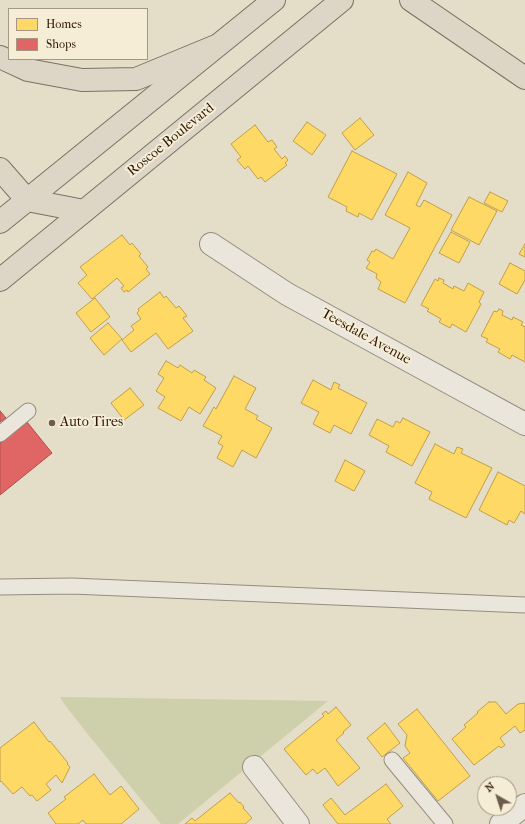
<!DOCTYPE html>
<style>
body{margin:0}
#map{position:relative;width:525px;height:824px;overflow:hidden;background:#e4dec9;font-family:"IM FELL French Canon",serif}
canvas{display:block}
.legend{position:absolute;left:8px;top:8px;width:140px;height:52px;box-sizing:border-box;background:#f5edd5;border:1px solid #a59783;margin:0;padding:5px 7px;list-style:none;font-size:12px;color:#2d1607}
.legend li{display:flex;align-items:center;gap:8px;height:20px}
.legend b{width:20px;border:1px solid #a59783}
.north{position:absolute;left:477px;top:776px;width:40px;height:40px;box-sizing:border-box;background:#f5edd5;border:1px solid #a59783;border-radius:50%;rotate:321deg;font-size:11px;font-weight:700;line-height:16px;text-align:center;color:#2d1607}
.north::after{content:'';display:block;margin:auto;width:14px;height:18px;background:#6d5c4b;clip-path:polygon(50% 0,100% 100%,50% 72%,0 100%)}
</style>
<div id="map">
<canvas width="525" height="824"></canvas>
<ul class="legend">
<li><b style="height:11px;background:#ffd966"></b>Homes</li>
<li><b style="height:11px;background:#e06666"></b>Shops</li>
</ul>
<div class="north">N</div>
</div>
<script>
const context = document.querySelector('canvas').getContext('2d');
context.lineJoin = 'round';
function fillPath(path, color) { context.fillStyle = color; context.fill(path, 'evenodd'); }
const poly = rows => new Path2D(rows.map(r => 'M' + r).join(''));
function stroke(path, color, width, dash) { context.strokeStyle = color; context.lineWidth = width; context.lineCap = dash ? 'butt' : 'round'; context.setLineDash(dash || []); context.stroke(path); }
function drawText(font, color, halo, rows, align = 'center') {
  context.font = font + ' "IM FELL French Canon",serif'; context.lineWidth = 4; context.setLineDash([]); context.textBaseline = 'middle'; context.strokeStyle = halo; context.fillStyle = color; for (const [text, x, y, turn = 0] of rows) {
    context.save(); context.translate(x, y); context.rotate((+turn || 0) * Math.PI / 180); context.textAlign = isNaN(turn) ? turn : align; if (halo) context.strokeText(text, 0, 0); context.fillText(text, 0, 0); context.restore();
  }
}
fillPath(poly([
 [60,697,328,701,178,824,161,824,86,732,65,705]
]), '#cdd0aa');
const homes = poly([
 [360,118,374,135,355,150,342,133,360,118],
 [307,122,326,135,312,155,293,141,307,122],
 [255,125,268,142,272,140,277,147,274,149,282,159,285,156,288,160,285,163,287,165,265,182,261,177,258,179,248,166,245,169,237,160,241,157,231,144,255,125],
 [352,151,397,174,372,220,359,213,358,217,346,211,347,207,328,197,352,151],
 [408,172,427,183,416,205,420,207,424,200,452,215,405,303,378,289,381,282,376,278,377,274,366,268,370,262,367,260,372,251,374,252,376,249,393,259,410,228,385,215,408,172],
 [490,192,508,201,502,212,484,203,490,192],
 [469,197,497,211,479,245,451,230,469,197],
 [451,232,470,242,459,263,439,253,451,232],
 [122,235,130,245,132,243,141,254,139,256,148,267,146,269,150,274,128,292,127,290,124,292,121,288,124,286,117,278,92,299,78,283,87,275,80,267,122,235],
 [525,244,525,257,519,254,525,244],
 [510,263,525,271,525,280,517,294,499,284,510,263],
 [439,278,444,280,443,283,453,289,454,286,464,291,468,283,484,292,479,302,481,304,466,332,452,324,450,328,439,322,441,319,427,311,429,309,421,305,435,279,438,281,439,278],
 [160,292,164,298,166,296,176,308,179,306,187,316,183,318,193,331,168,349,156,333,131,352,122,340,134,330,131,326,141,319,137,313,139,311,138,309,160,292],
 [95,298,110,317,91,332,76,313,95,298],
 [499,309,503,311,502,315,512,320,513,317,523,322,521,325,525,327,525,362,512,355,510,359,498,352,500,349,486,342,488,339,481,336,494,311,497,312,499,309],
 [108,323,122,339,104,355,90,338,108,323],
 [166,361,178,368,180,365,192,373,194,370,206,377,204,380,216,388,200,414,189,407,181,421,158,408,165,397,156,391,164,378,158,374,166,361],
 [234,376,256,388,245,409,258,416,256,419,272,428,256,458,242,450,233,467,217,458,223,446,218,443,222,436,203,426,214,407,216,409,234,376],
 [313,380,331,390,334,382,340,385,338,388,367,403,351,434,334,425,330,433,313,424,319,412,301,403,313,380],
 [130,388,144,405,124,420,111,403,130,388],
 [403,418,430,432,412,466,386,452,389,446,369,435,377,419,393,427,396,421,400,423,403,418],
 [435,444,454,454,457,447,463,449,461,453,492,468,466,518,429,499,432,492,415,483,435,444],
 [345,460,365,471,354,491,335,481,345,460],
 [498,472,525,486,525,514,521,511,514,523,509,520,507,525,479,510,498,472],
 [489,702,496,702,506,714,518,704,525,703,525,730,520,733,515,726,500,738,505,745,501,748,499,746,474,765,452,739,466,727,464,725,478,713,477,712,489,702],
 [336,707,351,725,343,732,344,733,336,740,360,768,338,786,325,768,317,774,313,769,306,775,284,749,324,716,322,714,326,711,328,714,336,707],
 [417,709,470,776,438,801,403,758,410,753,405,746,407,735,398,724,417,709],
 [34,722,49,742,50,741,68,763,67,764,70,767,62,783,56,775,46,784,51,790,37,801,32,795,30,796,22,787,13,794,1,781,0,782,0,748,34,722],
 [385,723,400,743,382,757,367,738,385,723],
 [94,774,110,795,121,786,139,809,121,824,86,824,83,820,78,824,56,824,48,813,66,799,64,797,94,774],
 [386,784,403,806,387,819,391,824,338,824,323,805,331,798,345,815,386,784],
 [230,793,239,803,240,802,244,807,243,808,252,818,245,824,185,824,192,818,195,821,230,793]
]);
fillPath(homes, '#ffd966');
stroke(homes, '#c09e4a', 1);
const shops = poly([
 [0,411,6,418,0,422,0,411],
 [27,422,52,453,0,495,0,443,27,422]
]);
fillPath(shops, '#e06666');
stroke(shops, '#aa4e4a', 1);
const lane = poly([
 [0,434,28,411],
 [0,587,72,586,525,605],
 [392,760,445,824]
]);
const street = poly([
 [211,244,287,294,525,424],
 [254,767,298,824],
 [501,824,525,805]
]);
const primary = poly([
 [0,222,274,0],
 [0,280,342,0]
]);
const highway = poly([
 [411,0,525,78],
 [0,57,28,70,82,80,136,79,216,46],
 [0,169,27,200,84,211]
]);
stroke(lane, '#938d7f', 17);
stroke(street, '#938d7f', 24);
stroke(primary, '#797265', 24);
stroke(highway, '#797265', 24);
stroke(lane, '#eae6dc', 15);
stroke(street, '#eae6dc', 22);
stroke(primary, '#ddd6c7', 22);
stroke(highway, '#ddd6c7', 22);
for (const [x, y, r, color] of [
 [52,423,4,"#6d5c4b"]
]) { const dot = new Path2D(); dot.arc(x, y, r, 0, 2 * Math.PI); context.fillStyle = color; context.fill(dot); stroke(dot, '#f5edd5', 1.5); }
drawText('14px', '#2d1607', '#f5edd5', [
 ["Roscoe Boulevard",171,140,-39],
 ["Teesdale Avenue",366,337,29]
]);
drawText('14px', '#2d1607', '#f5edd5', [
 ["Auto Tires",60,423]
], 'left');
</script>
